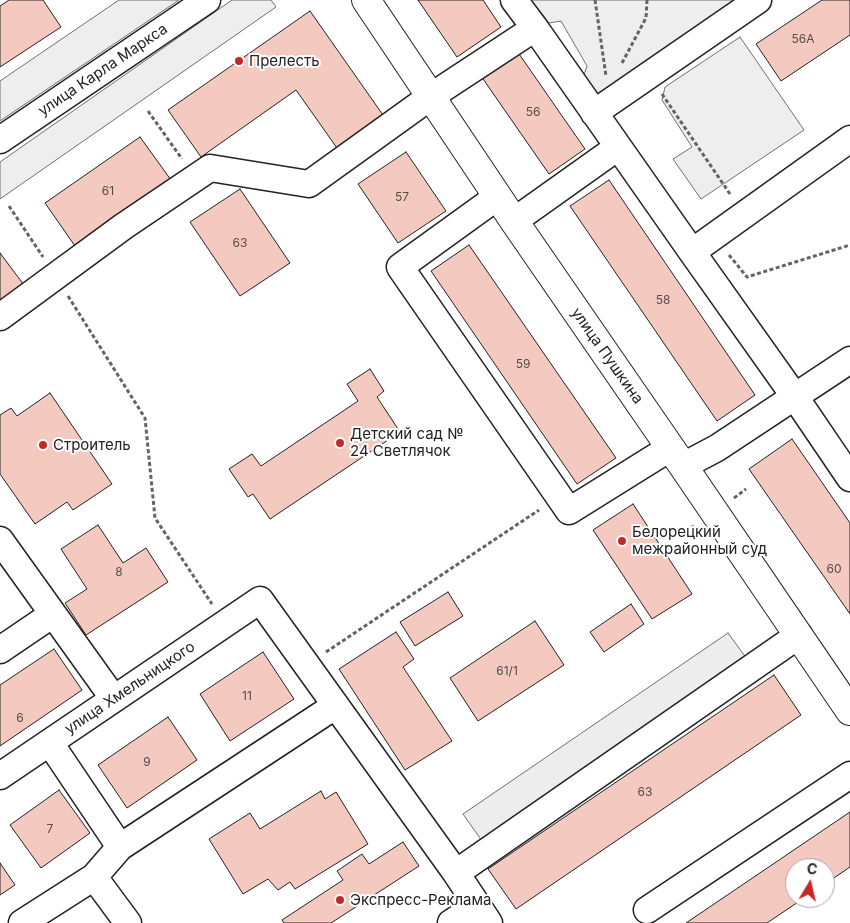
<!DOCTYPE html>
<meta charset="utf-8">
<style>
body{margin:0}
#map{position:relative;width:850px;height:923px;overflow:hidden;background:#fff;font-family:Inter,sans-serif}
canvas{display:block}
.north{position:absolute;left:785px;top:858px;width:50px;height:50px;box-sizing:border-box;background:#fff;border:1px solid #a7a7a7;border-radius:50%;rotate:9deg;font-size:14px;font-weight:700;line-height:20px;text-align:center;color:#222}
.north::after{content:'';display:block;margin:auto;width:18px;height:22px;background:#c62828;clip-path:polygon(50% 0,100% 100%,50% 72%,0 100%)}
</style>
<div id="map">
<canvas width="850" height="923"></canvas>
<div class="north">С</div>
</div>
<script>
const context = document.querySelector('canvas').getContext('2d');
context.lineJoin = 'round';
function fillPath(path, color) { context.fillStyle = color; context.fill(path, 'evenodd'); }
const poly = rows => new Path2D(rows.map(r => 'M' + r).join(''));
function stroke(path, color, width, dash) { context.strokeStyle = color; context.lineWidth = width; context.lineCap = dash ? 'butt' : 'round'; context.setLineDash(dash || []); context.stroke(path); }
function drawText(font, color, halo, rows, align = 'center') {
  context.font = font + ' Inter,sans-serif'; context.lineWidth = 4; context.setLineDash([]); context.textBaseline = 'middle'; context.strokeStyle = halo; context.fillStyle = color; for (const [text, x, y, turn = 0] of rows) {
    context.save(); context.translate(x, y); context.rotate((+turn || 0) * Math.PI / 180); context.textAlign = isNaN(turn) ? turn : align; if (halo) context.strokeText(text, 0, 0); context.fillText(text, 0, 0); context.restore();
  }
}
const green = poly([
 [119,0,179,0,0,121,0,81,119,0],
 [232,0,271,0,276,7,0,199,0,162,232,0],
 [531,0,735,0,601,93,591,94,581,83,587,66,561,21,549,23,531,0],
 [740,37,804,130,701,199,673,159,692,147,662,100,665,87,740,37]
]);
fillPath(green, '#eee');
stroke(green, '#6f6f6f', 1);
const parking = poly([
 [728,633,747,659,482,841,463,814,728,633]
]);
fillPath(parking, '#ededed');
stroke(parking, '#6f6f6f', 1);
const building = poly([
 [9,0,43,0,61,27,0,67,0,6,9,0],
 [418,0,483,0,501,27,457,57,418,0],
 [822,0,850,0,850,35,781,81,756,44,822,0],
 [310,11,383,115,337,148,296,90,201,157,168,110,310,11],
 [517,51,585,149,549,174,481,76,517,51],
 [140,137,171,180,75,246,45,203,140,137],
 [406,152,446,211,398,243,358,184,406,152],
 [609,180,755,395,717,421,570,206,609,180],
 [240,189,290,263,240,296,190,222,240,189],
 [469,245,616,458,577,484,431,271,469,245],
 [0,253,24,285,0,303,0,253],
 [370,369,384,391,377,397,400,432,270,519,253,494,248,497,229,469,252,454,261,466,358,401,347,384,370,369],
 [50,393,112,484,73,510,67,502,35,524,0,474,0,415,11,408,17,416,50,393],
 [792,439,850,523,850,614,749,469,792,439],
 [633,504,692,594,652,619,593,530,633,504],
 [98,525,123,563,146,548,168,582,86,635,65,603,87,589,61,549,98,525],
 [448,592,463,616,415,646,400,622,448,592],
 [631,604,644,624,604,652,590,632,631,604],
 [535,621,564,665,478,721,450,678,535,621],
 [396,632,414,659,403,667,452,741,405,770,339,669,396,632],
 [54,649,82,690,0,746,0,685,54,649],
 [263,652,294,699,230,741,200,694,263,652],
 [774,675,801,715,516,909,488,869,774,675],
 [168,717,197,760,127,808,98,765,168,717],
 [59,790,90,833,41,868,10,825,59,790],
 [321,791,325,799,336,792,368,844,295,889,290,882,278,890,268,879,243,894,209,839,250,813,260,829,321,791],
 [850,812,850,867,825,884,825,868,795,868,795,898,804,898,767,923,686,923,850,812],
 [403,842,419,866,331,923,284,923,282,920,343,880,337,871,362,854,369,864,403,842],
 [0,863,15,885,0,895,0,863]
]);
fillPath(building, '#f3c9c0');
stroke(building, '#222', 1);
const minor = poly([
 [514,0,535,28],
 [594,113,758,0],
 [0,140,207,0],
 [497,197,400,267,569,511,670,448],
 [514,221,618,147],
 [692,252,850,139],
 [0,317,124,226,210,168,309,184,430,97,535,28,692,252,795,397,850,478],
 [683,466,717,448,850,360],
 [0,540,114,699],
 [0,650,53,614],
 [50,743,120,847],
 [0,776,260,600,456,873,799,635],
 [456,873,489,923],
 [94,877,120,847,335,706],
 [647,910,850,775],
 [22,923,94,877,128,923],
 [451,923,477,906]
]);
const major = poly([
 [366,0,514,221,683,466,850,711]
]);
stroke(minor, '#222', 29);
stroke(major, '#222', 30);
stroke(poly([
 [595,0,606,76],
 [622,63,646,18,647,0],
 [662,94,730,194],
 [148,111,182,159],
 [9,206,43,257],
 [729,255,747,277,850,245],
 [68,296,145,418,155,518,212,604],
 [734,498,746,489],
 [686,531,694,526],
 [326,652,539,510]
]), '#646464', 3, [4, 2.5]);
stroke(minor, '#fff', 26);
stroke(major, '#fff', 28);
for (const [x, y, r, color] of [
 [239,61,5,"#c62828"],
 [340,443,5,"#c62828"],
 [43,445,5,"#c62828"],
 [622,541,5,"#c62828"],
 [340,900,5,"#c62828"]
]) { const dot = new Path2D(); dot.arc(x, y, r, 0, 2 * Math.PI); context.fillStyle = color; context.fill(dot); stroke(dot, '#fff', 2); }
drawText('12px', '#564c4a', null, [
 ["56А",803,39],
 ["56",533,112],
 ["61",108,191],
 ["57",402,197],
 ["63",240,243],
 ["58",663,300],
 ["59",523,364],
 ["60",834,569],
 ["8",119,572],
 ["61/1",507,671],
 ["11",247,696],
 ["6",20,718],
 ["9",147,762],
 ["63",645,792],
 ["7",50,829]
]);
drawText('15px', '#222', '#fff', [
 ["Прелесть",249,61],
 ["Детский сад №",350,434],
 ["24 Светлячок",350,451],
 ["Строитель",53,445],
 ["Белорецкий",632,532],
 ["межрайонный суд",632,549],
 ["Экспресс-Реклама",350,900]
], 'left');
drawText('15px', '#222', '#fff', [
 ["улица Карла Маркса",103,70,-34],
 ["улица Пушкина",607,356,55],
 ["улица Хмельницкого",130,688,-34]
]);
</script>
